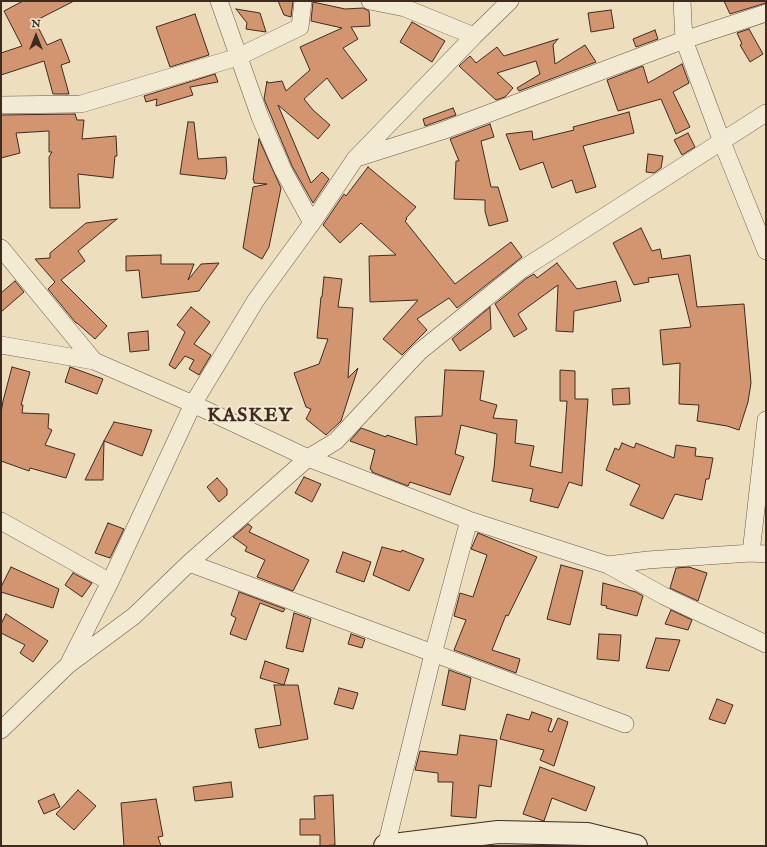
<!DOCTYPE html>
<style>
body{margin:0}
#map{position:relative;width:767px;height:847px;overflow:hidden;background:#eddfbd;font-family:"IM FELL English",serif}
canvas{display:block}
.frame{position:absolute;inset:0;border:2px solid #3f2a20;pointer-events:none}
.north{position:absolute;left:16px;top:16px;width:40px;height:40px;-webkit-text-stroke:3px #f3ead4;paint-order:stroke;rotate:0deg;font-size:11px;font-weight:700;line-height:16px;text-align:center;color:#3f2a20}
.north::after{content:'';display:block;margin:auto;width:14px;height:18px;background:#3f2a20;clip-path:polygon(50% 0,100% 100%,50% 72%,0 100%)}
</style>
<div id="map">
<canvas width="767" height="847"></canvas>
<div class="frame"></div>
<div class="north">N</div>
</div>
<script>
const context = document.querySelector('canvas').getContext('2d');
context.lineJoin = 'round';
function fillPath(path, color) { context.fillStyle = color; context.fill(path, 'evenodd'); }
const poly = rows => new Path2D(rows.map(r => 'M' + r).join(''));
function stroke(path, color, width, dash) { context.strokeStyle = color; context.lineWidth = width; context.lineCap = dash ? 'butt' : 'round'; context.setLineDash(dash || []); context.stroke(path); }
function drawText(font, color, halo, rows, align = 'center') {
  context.font = font + ' "IM FELL English",serif'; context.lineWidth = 4; context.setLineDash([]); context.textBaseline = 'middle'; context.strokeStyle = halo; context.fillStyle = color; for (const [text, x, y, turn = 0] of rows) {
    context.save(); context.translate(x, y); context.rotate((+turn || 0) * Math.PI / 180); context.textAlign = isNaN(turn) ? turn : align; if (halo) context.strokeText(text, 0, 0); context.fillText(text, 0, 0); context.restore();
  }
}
const building = poly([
 [23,1,74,1,35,21,47,45,61,39,70,62,61,65,69,94,53,94,44,61,1,75,1,53,22,46,4,11,23,1],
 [278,1,293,1,291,17,284,15,278,1],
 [724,1,766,1,766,3,730,14,724,1],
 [313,2,345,9,363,8,369,11,370,26,351,27,358,39,343,48,367,80,342,99,327,78,304,99,313,110,330,125,318,139,278,105,311,183,322,172,329,179,313,203,292,166,264,99,267,81,268,83,282,81,286,91,310,70,300,47,342,28,311,21,313,2],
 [236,9,260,13,266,32,246,29,247,23,236,9],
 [611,10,614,28,591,32,588,13,611,10],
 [195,14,209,55,170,67,156,27,195,14],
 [412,22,445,41,432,62,400,42,412,22],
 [749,29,763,54,750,62,740,45,742,44,737,33,749,29],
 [655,30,658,39,636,47,633,39,655,30],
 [558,39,553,45,555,64,585,45,596,62,519,91,517,88,540,74,536,61,497,73,513,88,505,97,496,100,459,66,470,56,476,63,497,47,504,56,558,39],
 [682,64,689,83,673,92,690,127,676,134,661,99,618,111,607,80,643,66,648,83,682,64],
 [215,74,218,82,190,87,193,95,156,106,157,99,146,102,144,96,215,74],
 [453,108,456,115,425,126,423,119,453,108],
 [629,112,634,133,583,146,596,187,576,193,572,180,552,188,543,162,520,170,506,134,532,131,533,140,574,130,573,127,629,112],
 [75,114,77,120,84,120,82,139,116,136,117,156,115,156,113,178,78,174,80,208,50,208,49,157,52,152,49,152,49,131,16,133,20,153,1,158,1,115,75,114],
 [188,122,194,122,198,159,226,157,227,172,225,179,180,174,188,122],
 [490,124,494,137,481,141,491,187,498,187,508,221,489,226,485,211,485,200,454,199,456,161,459,161,450,139,490,124],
 [688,133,695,147,682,155,674,140,688,133],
 [259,139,281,188,269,247,262,259,243,248,253,187,267,184,254,183,254,180,253,180,259,139],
 [648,154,663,156,661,168,654,173,646,172,648,154],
 [368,167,416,207,406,218,407,219,405,221,455,284,511,242,522,257,457,308,449,298,417,319,427,330,402,355,383,339,418,300,370,302,369,256,396,255,361,223,340,243,323,225,344,194,346,196,368,167],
 [117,219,78,251,85,261,61,280,107,326,95,339,77,323,76,323,48,289,55,282,35,259,50,258,50,253,86,223,117,219],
 [641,228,652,251,660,249,662,259,690,255,697,307,744,304,751,383,748,402,739,430,727,426,697,421,699,405,679,404,680,363,663,365,660,330,691,327,678,274,648,278,649,282,634,285,613,243,641,228],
 [161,255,161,264,194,264,188,280,201,264,219,263,199,291,142,298,139,270,126,271,126,256,161,255],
 [557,263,577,289,616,281,621,301,574,311,573,332,556,331,558,285,518,314,527,329,514,337,495,304,527,278,534,274,537,278,557,263],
 [324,277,342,279,338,307,353,308,348,378,358,368,341,421,326,435,306,419,311,409,306,407,294,373,319,364,328,339,317,338,321,297,322,297,324,277],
 [15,281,24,292,1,312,1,293,15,281],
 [191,307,210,322,194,344,211,355,199,375,189,369,194,360,185,356,175,369,169,365,185,332,177,325,191,307],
 [490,307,491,329,460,351,452,339,490,307],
 [148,331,149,350,130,352,128,333,148,331],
 [12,367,30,372,21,405,23,405,22,413,49,414,48,428,52,430,45,445,75,454,66,478,30,468,29,471,1,461,1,413,3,401,12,367],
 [70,367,103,379,97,394,65,382,70,367],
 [445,370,484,371,480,400,497,405,493,418,517,420,515,443,534,446,530,466,562,473,567,401,560,401,560,370,575,371,575,399,588,399,582,486,569,482,558,508,530,501,533,489,492,481,494,468,497,434,461,425,455,454,464,457,450,495,410,482,408,486,372,472,372,470,370,469,375,450,350,441,361,428,386,437,387,435,417,445,415,417,442,416,445,370],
 [629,388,630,404,613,405,612,389,629,388],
 [114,422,152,430,142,456,104,441,114,422],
 [104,441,103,480,85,480,104,441],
 [622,443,634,448,636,443,674,458,676,445,696,448,695,456,713,458,709,479,706,479,702,500,675,494,663,519,630,505,640,485,606,470,615,448,619,450,622,443],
 [304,477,321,484,312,502,295,493,304,477],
 [217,478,227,489,227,495,219,502,207,487,217,478],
 [108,523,124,529,110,558,95,553,108,523],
 [248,524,252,527,249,532,309,560,293,591,257,577,265,560,245,551,247,547,233,537,248,524],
 [478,533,537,557,508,616,506,615,492,650,520,659,516,673,454,650,466,620,454,616,460,593,473,597,487,555,471,549,478,533],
 [382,547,401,552,402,550,424,559,409,591,373,575,382,547],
 [343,552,371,562,364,582,336,572,343,552],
 [561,565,583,571,570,625,547,619,561,565],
 [11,567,59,589,53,608,1,592,1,587,11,567],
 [689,567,707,573,698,601,670,588,676,568,689,567],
 [73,573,92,583,82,597,65,585,73,573],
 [603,583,636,592,643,596,637,616,606,608,607,606,601,605,603,583],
 [239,592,285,609,283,612,260,603,246,640,230,634,236,618,231,615,239,592],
 [671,610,692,620,688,630,665,624,671,610],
 [294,613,311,619,303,652,286,648,294,613],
 [6,614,48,641,33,662,20,653,25,645,1,633,1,624,6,614],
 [351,634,365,639,362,648,348,644,351,634],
 [599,634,621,635,619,661,597,659,599,634],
 [656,638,680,640,669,671,646,668,656,638],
 [265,661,289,669,284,685,260,678,265,661],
 [449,670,471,678,465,710,442,705,449,670],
 [274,685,298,685,308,739,259,748,255,729,281,725,274,685],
 [339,688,358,693,353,709,334,704,339,688],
 [717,699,733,705,725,724,709,719,717,699],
 [532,712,552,719,548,731,552,732,558,718,568,722,554,766,540,760,544,750,500,739,507,714,529,720,532,712],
 [460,735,497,740,491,787,479,785,476,818,451,816,453,782,438,782,438,773,415,770,420,751,457,755,460,735],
 [540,767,595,787,586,811,552,798,544,821,523,814,540,767],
 [231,782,233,797,195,801,193,787,231,782],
 [78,790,96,806,74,830,56,814,78,790],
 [54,794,60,807,44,814,38,801,54,794],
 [333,795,335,845,320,846,320,835,300,835,300,819,315,819,314,796,333,795],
 [156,799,163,836,158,837,161,846,124,846,121,803,156,799]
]);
fillPath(building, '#d3956f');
stroke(building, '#3f2a20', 1);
const minor = poly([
 [219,1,260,117,283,170,312,223],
 [370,1,405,8,474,36],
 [682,1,684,40,722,142,766,251],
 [1,105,81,104,238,57,300,27,303,1],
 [357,158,442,131,684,40,766,13],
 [1,248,94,361],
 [1,345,94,361,193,404,308,458,469,520,608,565,664,596,766,644],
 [1,521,110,582],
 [751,553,766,420],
 [189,563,625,724],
 [608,565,648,560,751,553,766,554],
 [70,661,110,582,193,404,256,300,312,223,355,159,474,36,510,1],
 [1,730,68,665,134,616,189,563,308,458,336,441,419,352,521,270,766,113],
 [386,846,433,654,469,520]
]);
const secondary = poly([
 [385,846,498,832,587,834,636,846]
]);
stroke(minor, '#6a5747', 18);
stroke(secondary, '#3f2a20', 24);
stroke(minor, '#f3ead4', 17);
stroke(secondary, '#f3ead4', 22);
context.letterSpacing = '1px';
drawText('bold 20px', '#3f2a20', '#f3ead4', [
 ["KASKEY",250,417]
]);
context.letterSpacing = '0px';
</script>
